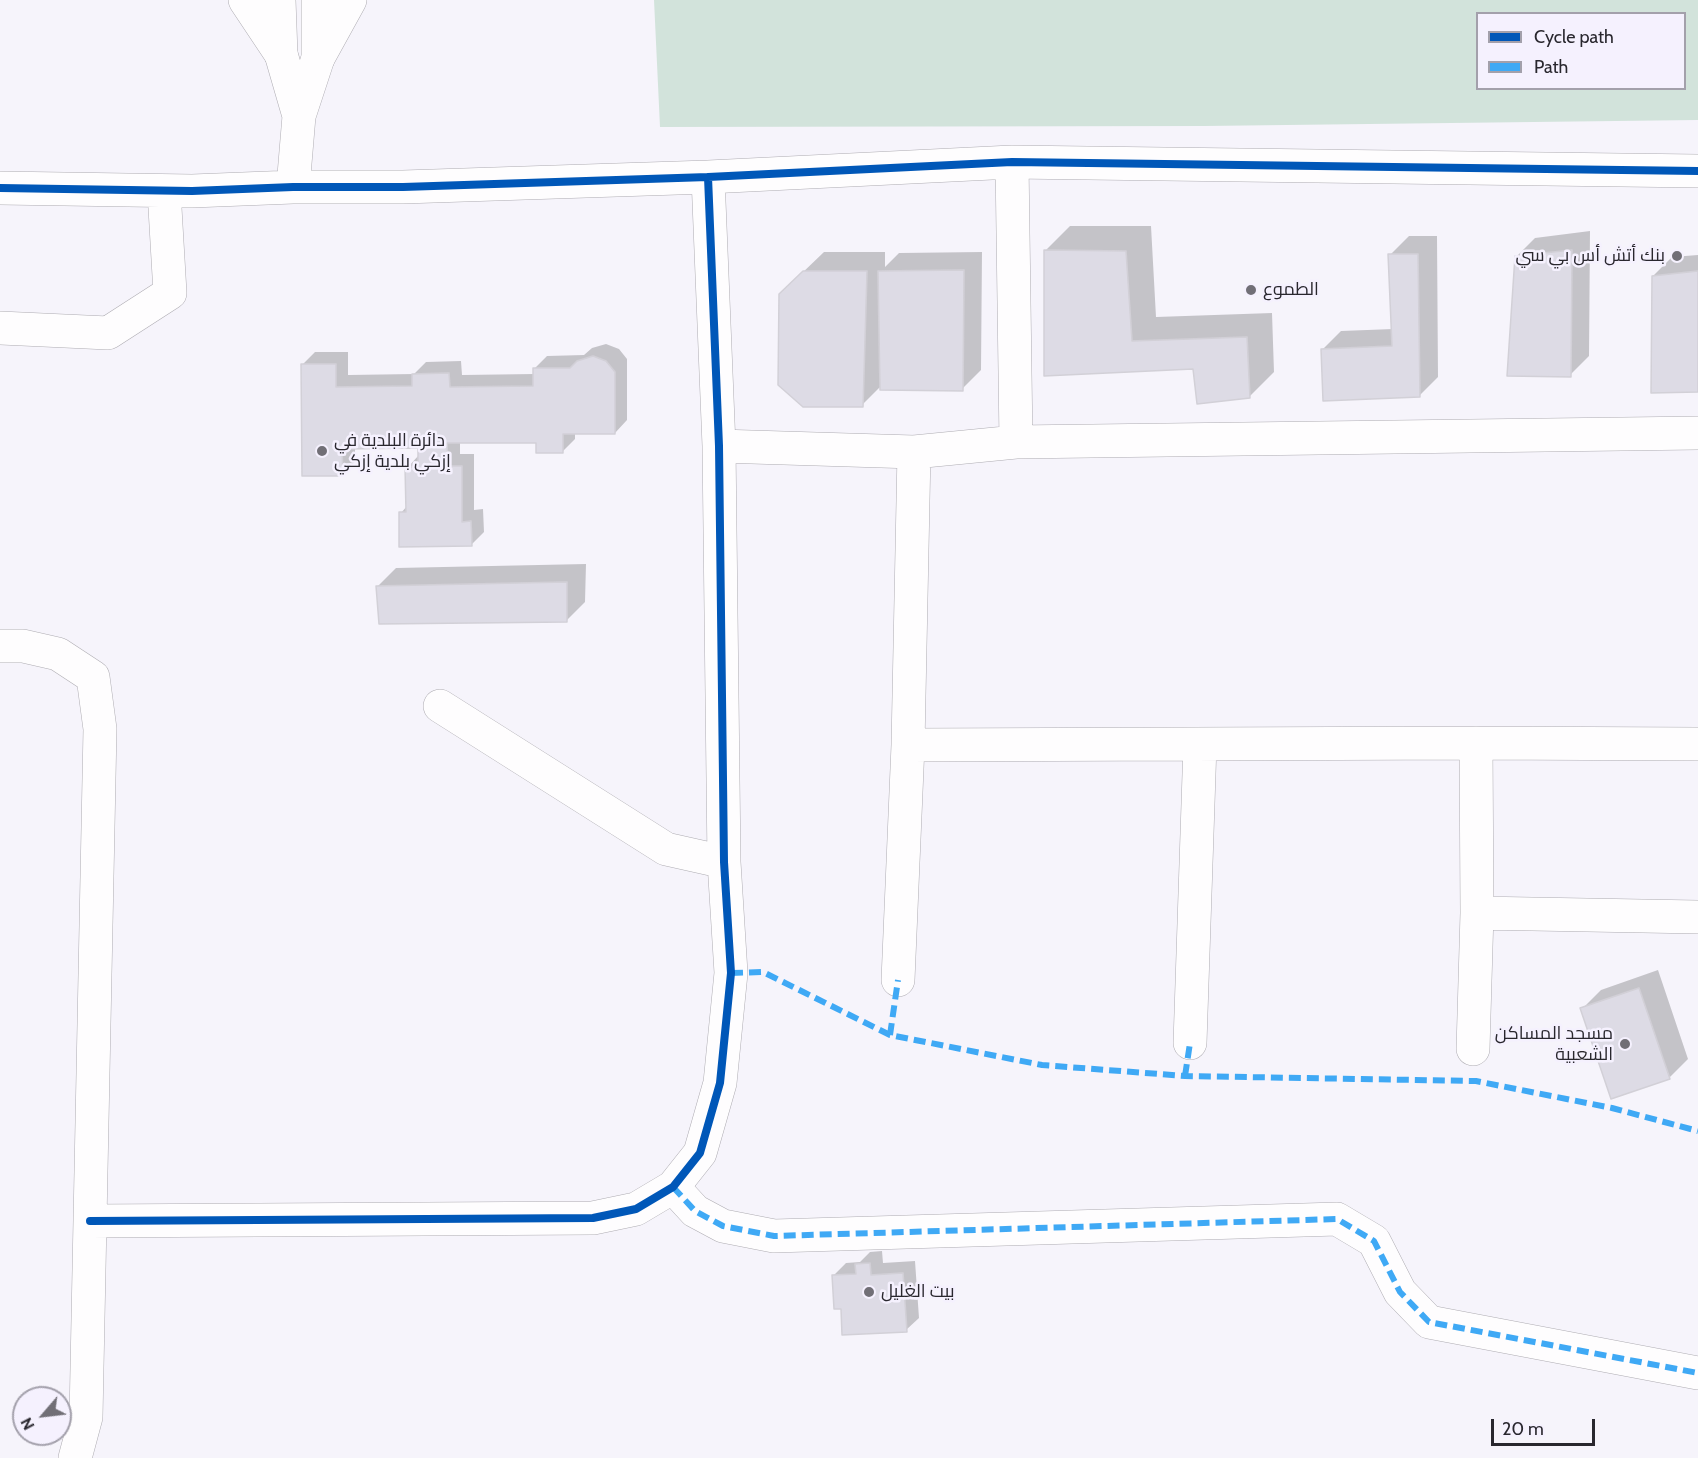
<!DOCTYPE html>
<meta charset="utf-8">
<style>
body{margin:0}
#map{position:relative;width:1698px;height:1458px;overflow:hidden;background:#f6f4fb;font-family:Cabin,sans-serif}
canvas{display:block}
.legend{position:absolute;left:1476px;top:12px;width:210px;height:78px;box-sizing:border-box;background:#f5f1fe;border:2px solid #a3a0ab;margin:0;padding:8px 10px;list-style:none;font-size:18px;color:#29272e}
.legend li{display:flex;align-items:center;gap:12px;height:30px}
.legend b{width:30px;border:2px solid #a3a0ab}
.north{position:absolute;left:12px;top:1386px;width:60px;height:60px;box-sizing:border-box;background:#f5f1fe;border:2px solid #a3a0ab;border-radius:50%;rotate:242deg;font-size:16px;font-weight:700;line-height:24px;text-align:center;color:#29272e}
.north::after{content:'';display:block;margin:auto;width:21px;height:27px;background:#716f76;clip-path:polygon(50% 0,100% 100%,50% 72%,0 100%)}
.scale{position:absolute;left:1491px;top:1419px;width:104px;height:27px;box-sizing:border-box;border:3px solid #29272e;border-top:0;padding-left:8px;font-size:18px;line-height:21px;white-space:nowrap;color:#29272e;-webkit-text-stroke:4px #f5f1fe;paint-order:stroke}
</style>
<div id="map">
<canvas width="1698" height="1458"></canvas>
<ul class="legend">
<li><b style="height:8px;background:#0057b8"></b>Cycle path</li>
<li><b style="height:8px;background:#3fa9f5"></b>Path</li>
</ul>
<div class="north">N</div>
<div class="scale">20 m</div>
</div>
<script>
const context = document.querySelector('canvas').getContext('2d');
context.lineJoin = 'round';
function fillPath(path, color) { context.fillStyle = color; context.fill(path, 'evenodd'); }
const poly = rows => new Path2D(rows.map(r => 'M' + r).join(''));
function stroke(path, color, width, dash) { context.strokeStyle = color; context.lineWidth = width; context.lineCap = dash ? 'butt' : 'round'; context.setLineDash(dash || []); context.stroke(path); }
function drawText(font, color, halo, rows, align = 'center') {
  context.font = font + ' Cabin,Cairo,sans-serif'; context.lineWidth = 5; context.setLineDash([]); context.textBaseline = 'middle'; context.strokeStyle = halo; context.fillStyle = color; for (const [text, x, y, turn = 0] of rows) {
    context.save(); context.translate(x, y); context.rotate((+turn || 0) * Math.PI / 180); context.textAlign = isNaN(turn) ? turn : align; if (halo) context.strokeText(text, 0, 0); context.fillText(text, 0, 0); context.restore();
  }
}
fillPath(poly([
 [654,0,1698,0,1698,120,1204,126,660,127],
 [1478,14,1684,14,1684,88,1478,88]
]), '#d2e3db');
fillPath(poly([
 [1070,226,1151,226,1156,317,1272,313,1274,372,1249,397,1194,368,1045,375,1045,251],
 [1590,231,1589,356,1570,375,1516,257,1535,238],
 [1409,236,1437,236,1438,377,1419,396,1322,350,1341,331,1393,329,1390,255],
 [824,252,885,252,885,267,899,253,982,252,981,370,962,389,881,386,862,405,800,275],
 [1698,255,1698,390,1653,276,1672,257],
 [606,344,619,349,627,359,627,420,615,433,575,433,575,439,563,451,538,442,460,442,460,454,474,454,474,510,483,509,484,532,471,545,401,513,407,506,407,468,419,455,419,446,355,447,355,462,342,474,302,365,315,352,348,352,348,375,414,374,426,362,461,361,462,375,534,374,534,369,547,356,584,355,592,348],
 [586,564,585,602,566,621,377,587,396,568],
 [1658,970,1688,1059,1669,1078,1582,1009,1601,990],
 [882,1251,883,1263,915,1261,919,1318,906,1330,842,1308,833,1276,846,1263,860,1262,870,1252]
]), '#0003');
const building = poly([
 [1044,250,1126,251,1132,341,1247,337,1250,398,1197,404,1193,369,1044,376,1044,250],
 [1572,250,1571,377,1507,376,1515,256,1572,250],
 [1388,254,1418,254,1420,397,1323,401,1321,349,1392,346,1388,254],
 [964,270,963,391,880,390,878,271,964,270],
 [803,271,867,271,863,407,803,407,778,385,779,294,803,271],
 [1698,271,1698,392,1651,393,1652,276,1698,271],
 [593,356,606,361,615,372,615,434,563,434,563,453,536,453,536,443,447,443,448,466,462,466,462,522,471,521,472,546,399,547,399,512,406,512,405,467,418,467,418,448,342,449,343,476,302,476,301,364,336,364,336,387,412,386,412,374,449,373,450,387,533,386,533,368,570,368,577,361,593,356],
 [567,582,567,622,379,624,376,586,567,582],
 [1639,988,1670,1079,1611,1099,1580,1008,1639,988],
 [870,1263,871,1275,903,1273,907,1332,842,1335,841,1309,834,1309,832,1275,856,1274,855,1264,870,1263]
]);
fillPath(building, '#dddbe5');
stroke(building, '#d2d0d7', 1.5);
const minor = poly([
 [279,0,281,54,299,116],
 [1012,162,1016,442],
 [293,187,299,116,318,58,318,0],
 [0,188,192,191,293,187,403,187,708,177,1012,162,1698,171],
 [0,328,108,333,170,293,164,191],
 [719,446,914,452,1016,442,1698,433],
 [0,646,23,646,58,654,93,677,100,729,86,1417,75,1458],
 [440,706,666,849,724,862],
 [908,745,1476,743,1698,744],
 [1477,913,1698,917],
 [898,980,908,745,914,452],
 [1190,1043,1200,744],
 [1473,1049,1477,913,1476,743],
 [673,1187,695,1211,723,1226,774,1236,1337,1219,1374,1241,1400,1292,1429,1322,1698,1373],
 [90,1221,593,1218,636,1209,673,1187,700,1153,720,1083,731,973,724,862,719,446,708,177]
]);
const major = poly([
 [245,0,281,54],
 [318,58,350,0]
]);
stroke(minor, '#aeacb2', 34);
stroke(major, '#aeacb2', 34);
stroke(minor, '#fefdfe', 33);
stroke(major, '#fefdfe', 33);
stroke(poly([
 [731,973,763,972,890,1035,1042,1065,1185,1076,1476,1081,1612,1108,1698,1131],
 [890,1035,898,980],
 [1185,1076,1190,1043],
 [673,1187,695,1211,723,1226,774,1236,1337,1219,1374,1241,1400,1292,1429,1322,1698,1373]
]), '#3fa9f5', 6, [12, 6]);
stroke(poly([
 [0,188,192,191,293,187,403,187,708,177,1012,162,1698,171],
 [90,1221,593,1218,636,1209,673,1187,700,1153,720,1083,731,973,724,862,719,446,708,177]
]), '#0057b8', 8);
for (const [x, y, r, color] of [
 [1677,256,6,"#716f76"],
 [1251,290,6,"#716f76"],
 [322,451,6,"#716f76"],
 [1625,1044,6,"#716f76"],
 [869,1292,6,"#716f76"]
]) { const dot = new Path2D(); dot.arc(x, y, r, 0, 2 * Math.PI); context.fillStyle = color; context.fill(dot); stroke(dot, '#f5f1fe', 2); }
drawText('18px', '#29272e', '#f5f1fe', [
 ["بنك أتش أس بي سي",1665,256,"right"],
 ["الطموع",1263,290],
 ["دائرة البلدية في",334,441],
 ["إزكي بلدية إزكي",334,462],
 ["مسجد المساكن",1613,1034,"right"],
 ["الشعبية",1613,1055,"right"],
 ["بيت الغليل",881,1292]
], 'left');
</script>
